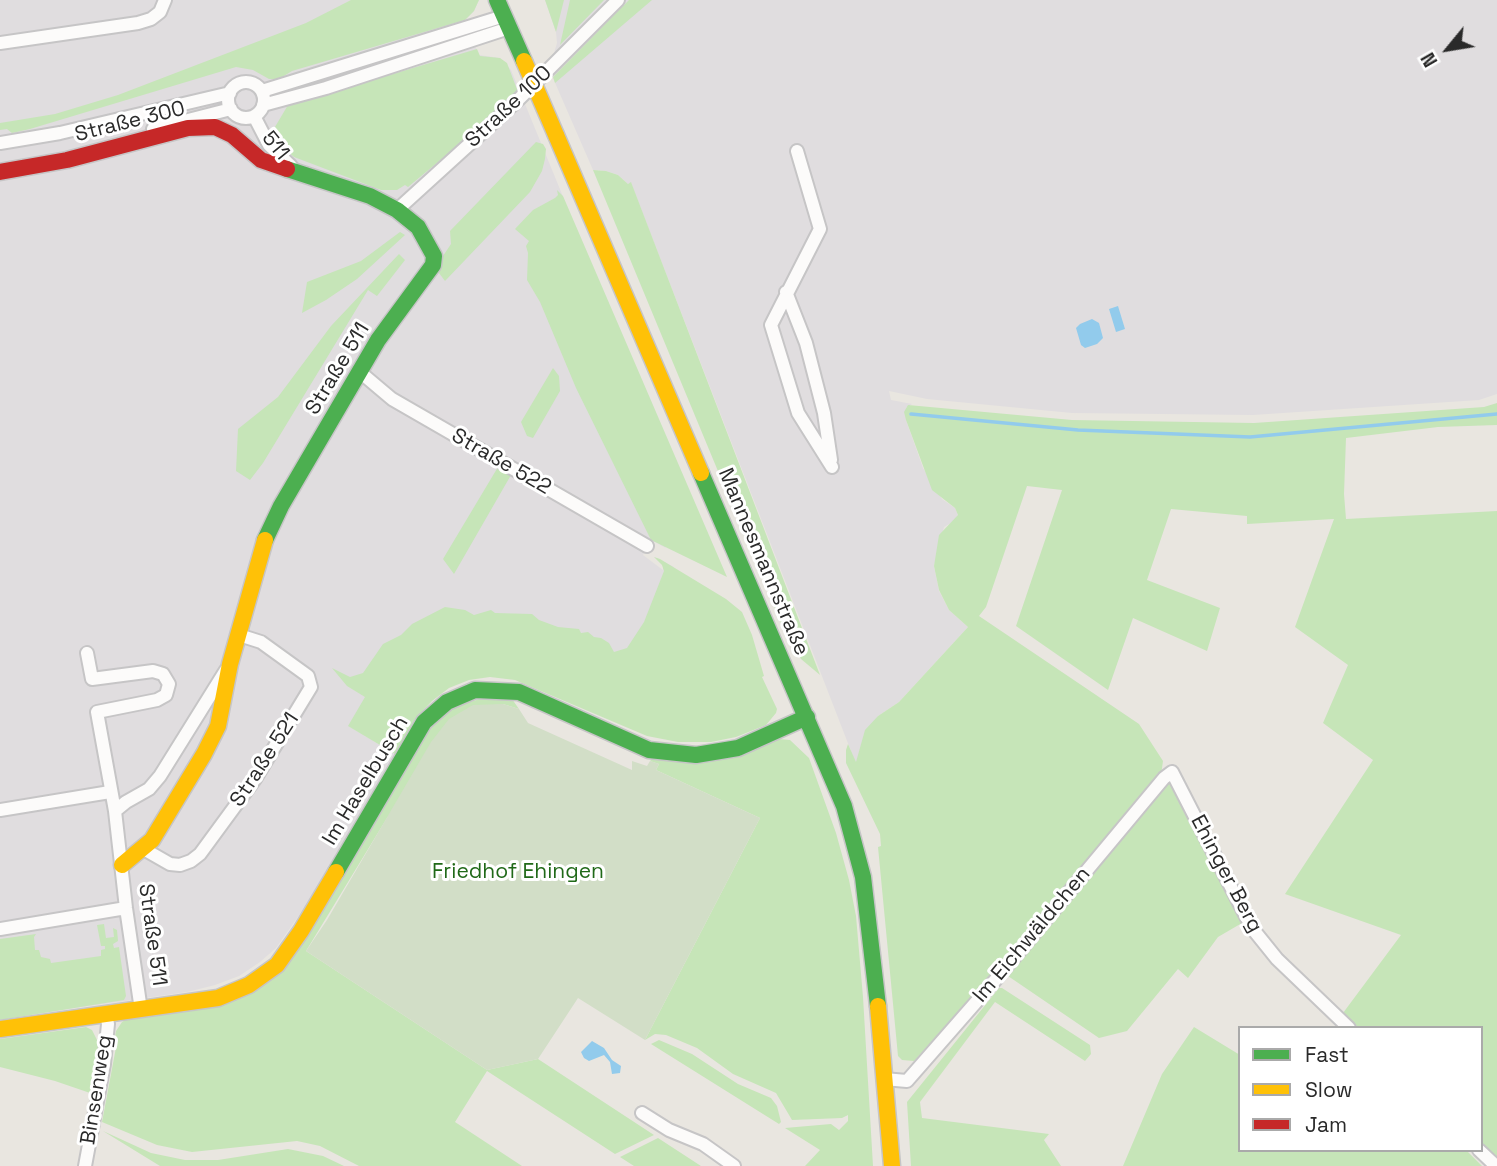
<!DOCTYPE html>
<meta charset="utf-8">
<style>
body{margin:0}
#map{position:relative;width:1497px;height:1166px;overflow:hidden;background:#e9e6e0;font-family:"Space Grotesk",sans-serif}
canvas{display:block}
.legend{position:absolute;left:1238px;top:1026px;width:245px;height:126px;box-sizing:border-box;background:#fff;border:2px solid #aaa;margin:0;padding:9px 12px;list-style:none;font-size:21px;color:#2a2a2a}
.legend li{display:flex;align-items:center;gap:14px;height:35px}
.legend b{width:35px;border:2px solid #aaa}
.north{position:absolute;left:1413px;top:14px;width:70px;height:70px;-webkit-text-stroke:5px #fff;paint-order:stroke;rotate:240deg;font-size:19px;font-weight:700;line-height:28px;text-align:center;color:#2a2a2a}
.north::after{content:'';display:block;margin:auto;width:24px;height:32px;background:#2a2a2a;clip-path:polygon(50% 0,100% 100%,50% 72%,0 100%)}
</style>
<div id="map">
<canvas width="1497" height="1166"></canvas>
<ul class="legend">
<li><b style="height:9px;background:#4caf50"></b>Fast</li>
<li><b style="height:9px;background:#ffc107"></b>Slow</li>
<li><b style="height:9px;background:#c62828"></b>Jam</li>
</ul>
<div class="north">N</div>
</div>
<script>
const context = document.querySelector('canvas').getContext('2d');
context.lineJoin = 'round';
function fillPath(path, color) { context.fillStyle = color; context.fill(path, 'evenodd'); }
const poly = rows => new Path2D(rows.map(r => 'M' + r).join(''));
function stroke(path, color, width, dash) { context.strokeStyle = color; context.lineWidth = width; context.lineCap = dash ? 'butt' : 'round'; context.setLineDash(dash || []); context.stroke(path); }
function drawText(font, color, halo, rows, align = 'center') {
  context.font = font + ' "Space Grotesk",sans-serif'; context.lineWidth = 6; context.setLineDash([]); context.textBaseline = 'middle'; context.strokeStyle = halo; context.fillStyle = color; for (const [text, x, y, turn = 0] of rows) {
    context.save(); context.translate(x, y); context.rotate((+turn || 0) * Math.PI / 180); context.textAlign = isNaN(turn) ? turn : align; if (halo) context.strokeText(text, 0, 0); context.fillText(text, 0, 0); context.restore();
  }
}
fillPath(poly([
 [0,0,479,0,474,11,465,20,479,55,500,58,511,70,564,199,637,475,666,548,651,540,643,555,663,570,663,565,654,557,674,567,629,676,504,630,349,726,395,754,305,907,276,948,260,962,239,976,215,985,187,992,0,1019],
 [545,0,1497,0,1497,394,1479,400,1253,415,1072,413,927,399,889,391,891,400,912,404,906,408,906,420,923,468,942,499,955,508,958,515,956,520,944,527,934,566,939,591,949,610,968,627,899,702,878,716,856,764,631,183,628,184,618,175,606,171,593,170,546,62,554,53,557,43,556,32]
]), '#e0dddf');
fillPath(poly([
 [351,0,479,0,474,11,465,20,292,71,279,79,269,79,253,70,236,67,30,129,12,133,7,129,0,130,0,123,55,114,118,95,306,23],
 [545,0,564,0,556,32],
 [570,0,604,0,560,45],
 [629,0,652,0,555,83,553,77],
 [477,49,480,56,500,58,507,63,518,92,479,128,408,187,405,185,397,190,381,190,294,157,286,150,272,132,288,105],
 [536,142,543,144,546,149,545,159,542,171,530,192,445,281,439,273,443,256,451,244,450,231],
 [593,170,606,171,618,175,628,184,631,182,820,675,801,659,786,635],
 [557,190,563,196,727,577,651,540,576,388,540,302,527,280,528,253,526,246,529,241,515,229,533,210,555,198,558,195],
 [400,232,405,235,357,279,326,300,302,313,307,282,361,261],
 [399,254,405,260,377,296,368,290,263,463,250,480,236,471,238,429,278,397,331,326],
 [553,368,559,376,560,391,533,438,527,436,521,422],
 [1497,403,1497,425,1438,427,1346,438,1344,494,1346,519,1497,511,1497,1157,1481,1143,1481,1028,1359,1028,1343,1013,1401,935,1285,894,1373,760,1323,723,1348,665,1295,627,1334,519,1247,524,1247,516,1171,509,1147,580,1220,608,1207,651,1133,618,1108,690,1016,626,1062,490,1027,486,986,607,979,616,1139,724,1163,761,1161,775,988,980,914,1061,902,1060,898,1056,878,847,881,846,880,834,846,763,846,750,848,744,856,762,865,730,878,716,899,702,968,627,949,610,939,590,934,566,939,535,958,515,955,508,932,490,906,420,904,412,908,405,1072,420,1254,423,1484,407],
 [498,467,511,475,454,574,443,559],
 [654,557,660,559,726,599,742,612,752,635,764,676,762,677,777,709,776,713,766,725,736,737,711,742,678,742,647,736,515,680,490,677,469,680,449,688,432,701,415,719,395,754,348,726,365,697,347,686,332,668,350,677,363,673,383,644,401,635,412,624,445,607,465,610,474,615,491,610,495,613,532,614,539,620,558,627,579,629,581,633,588,632,594,637,601,638,609,643,614,652,627,648,644,622,664,571,662,565],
 [484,698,512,699,519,709,503,704,387,818,306,951,487,1070,538,1059,654,1135,615,1154,487,1071,455,1122,522,1166,359,1166,320,1146,297,1141,192,1152,157,1145,102,1122,117,1042,114,1042,116,1031,122,1022,127,1019,249,992,429,729,445,714,458,705],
 [779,739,790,740,809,758,836,833,849,880,856,916,863,997,873,1166,805,1166,820,1150,785,1128,831,1124,839,1130,848,1121,848,1115,842,1118,792,1120,776,1093,733,1074,697,1048,666,1035,655,1034,645,1040,760,818,656,770,659,764,650,761,653,758],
 [1166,782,1174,782,1242,923,1218,937,1188,978,1178,969,1127,1031,1099,1038,1008,976],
 [104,924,106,938,114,937,113,928,117,930,118,941,113,944,114,948,119,947,126,996,124,1000,0,1020,0,939,36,934,34,937,35,950,39,950,41,957,50,959,51,963,101,956,101,950,105,949,105,946,101,946,97,925],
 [999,988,1002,988,1090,1045,1091,1054,1085,1061,995,1002,920,1102,922,1118,1049,1134,1044,1140,1061,1166,911,1166,907,1102],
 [86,1027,92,1030,100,1046,93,1094,55,1081,0,1067,0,1039],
 [1194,1027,1240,1055,1240,1150,1466,1150,1482,1166,1123,1166,1162,1074],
 [659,1040,692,1054,738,1084,771,1098,777,1106,781,1122,779,1124,651,1044],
 [103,1131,151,1153,185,1160,218,1160,288,1149,323,1156,344,1166,160,1166],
 [658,1138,701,1166,634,1166,620,1157]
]), '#c6e5b8');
fillPath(poly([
 [503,704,519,709,528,723,632,770,632,761,647,766,650,761,659,764,656,770,760,818,645,1040,578,998,538,1059,487,1070,306,951,327,920,431,742,449,719,473,705]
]), '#d2dec7');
fillPath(poly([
 [1118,306,1125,329,1116,332,1109,309],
 [1092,319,1099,323,1103,338,1097,344,1085,348,1081,345,1076,328,1080,324],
 [592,1041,604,1048,612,1060,621,1066,620,1073,612,1074,610,1062,604,1055,589,1061,584,1058,581,1052]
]), '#92cbec');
stroke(poly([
 [911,414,1078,430,1250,437,1497,414]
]), '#92cbec', 3.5);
const street = poly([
 [0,43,138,23,151,19,160,12,165,0],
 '228 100a18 18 0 1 1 36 0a18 18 0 1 1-36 0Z',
 [262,91,504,16],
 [263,105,326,88,509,28],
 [254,116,269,145,291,166],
 [153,129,231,109],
 [0,143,60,133,230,93],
 [797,151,820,229,771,325,798,413,832,467],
 [397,210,519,99,618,0],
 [786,292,806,343,824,413,831,460],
 [360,372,392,399,647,546],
 [87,653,92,679,153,671,163,674,169,684,166,695,157,700,97,712,115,811,126,908,141,1010],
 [0,810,110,792],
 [115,811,126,802,149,789,160,776,226,670],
 [142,848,170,864,180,865,191,861,200,854,255,779,311,687,308,676,261,642,239,635],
 [0,929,126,908],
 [884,1079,907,1081,998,977,1164,778,1172,772,1252,928,1277,959,1349,1028],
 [642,1113,669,1130,703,1144,734,1166],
 [1479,1150,1496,1166],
 [85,1166,104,1064,108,1024,106,1015]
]);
const fast = poly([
 [497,0,524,61],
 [701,473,844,806,863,877,878,1006],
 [265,540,281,506,378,340,433,265,434,256,418,227,397,210,370,196,287,169],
 [336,872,424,722,447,702,475,690,519,692,649,750,696,755,738,748,807,717]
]);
const slow = poly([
 [556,135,701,473],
 [122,865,152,840,204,754,218,726,230,664,265,540],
 [878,1006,892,1166],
 [0,1029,218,998,249,985,277,965,301,931,336,872]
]);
const jam = poly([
 [0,172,67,160,188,128,215,127,232,135,261,160,287,169]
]);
stroke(street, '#c6c5c6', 16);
stroke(fast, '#c6c5c6', 19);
stroke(slow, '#c6c5c6', 19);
stroke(jam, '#c6c5c6', 19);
stroke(street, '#fcfbfa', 12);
stroke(fast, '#4caf50', 16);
stroke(slow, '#ffc107', 16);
stroke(jam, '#c62828', 16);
const slowBridge = poly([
 [524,61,556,135]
]);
stroke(slowBridge, '#c6c5c6', 19, []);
stroke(slowBridge, '#ffc107', 16);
drawText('21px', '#2a2a2a', '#fff', [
 ["Straße 100",509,107,-43],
 ["Straße 300",130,122,-14],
 ["511",275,146,51],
 ["Straße 511",338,369,-59],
 ["Straße 522",501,462,30],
 ["Mannesmannstraße",763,562,67],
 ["Straße 521",265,760,-57],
 ["Im Haselbusch",366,781,-59],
 ["Ehinger Berg",1226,874,62],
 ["Straße 511",152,935,82],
 ["Im Eichwäldchen",1032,935,-50],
 ["Binsenweg",97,1090,-81]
]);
drawText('21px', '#206918', '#fff', [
 ["Friedhof Ehingen",518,872]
]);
</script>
